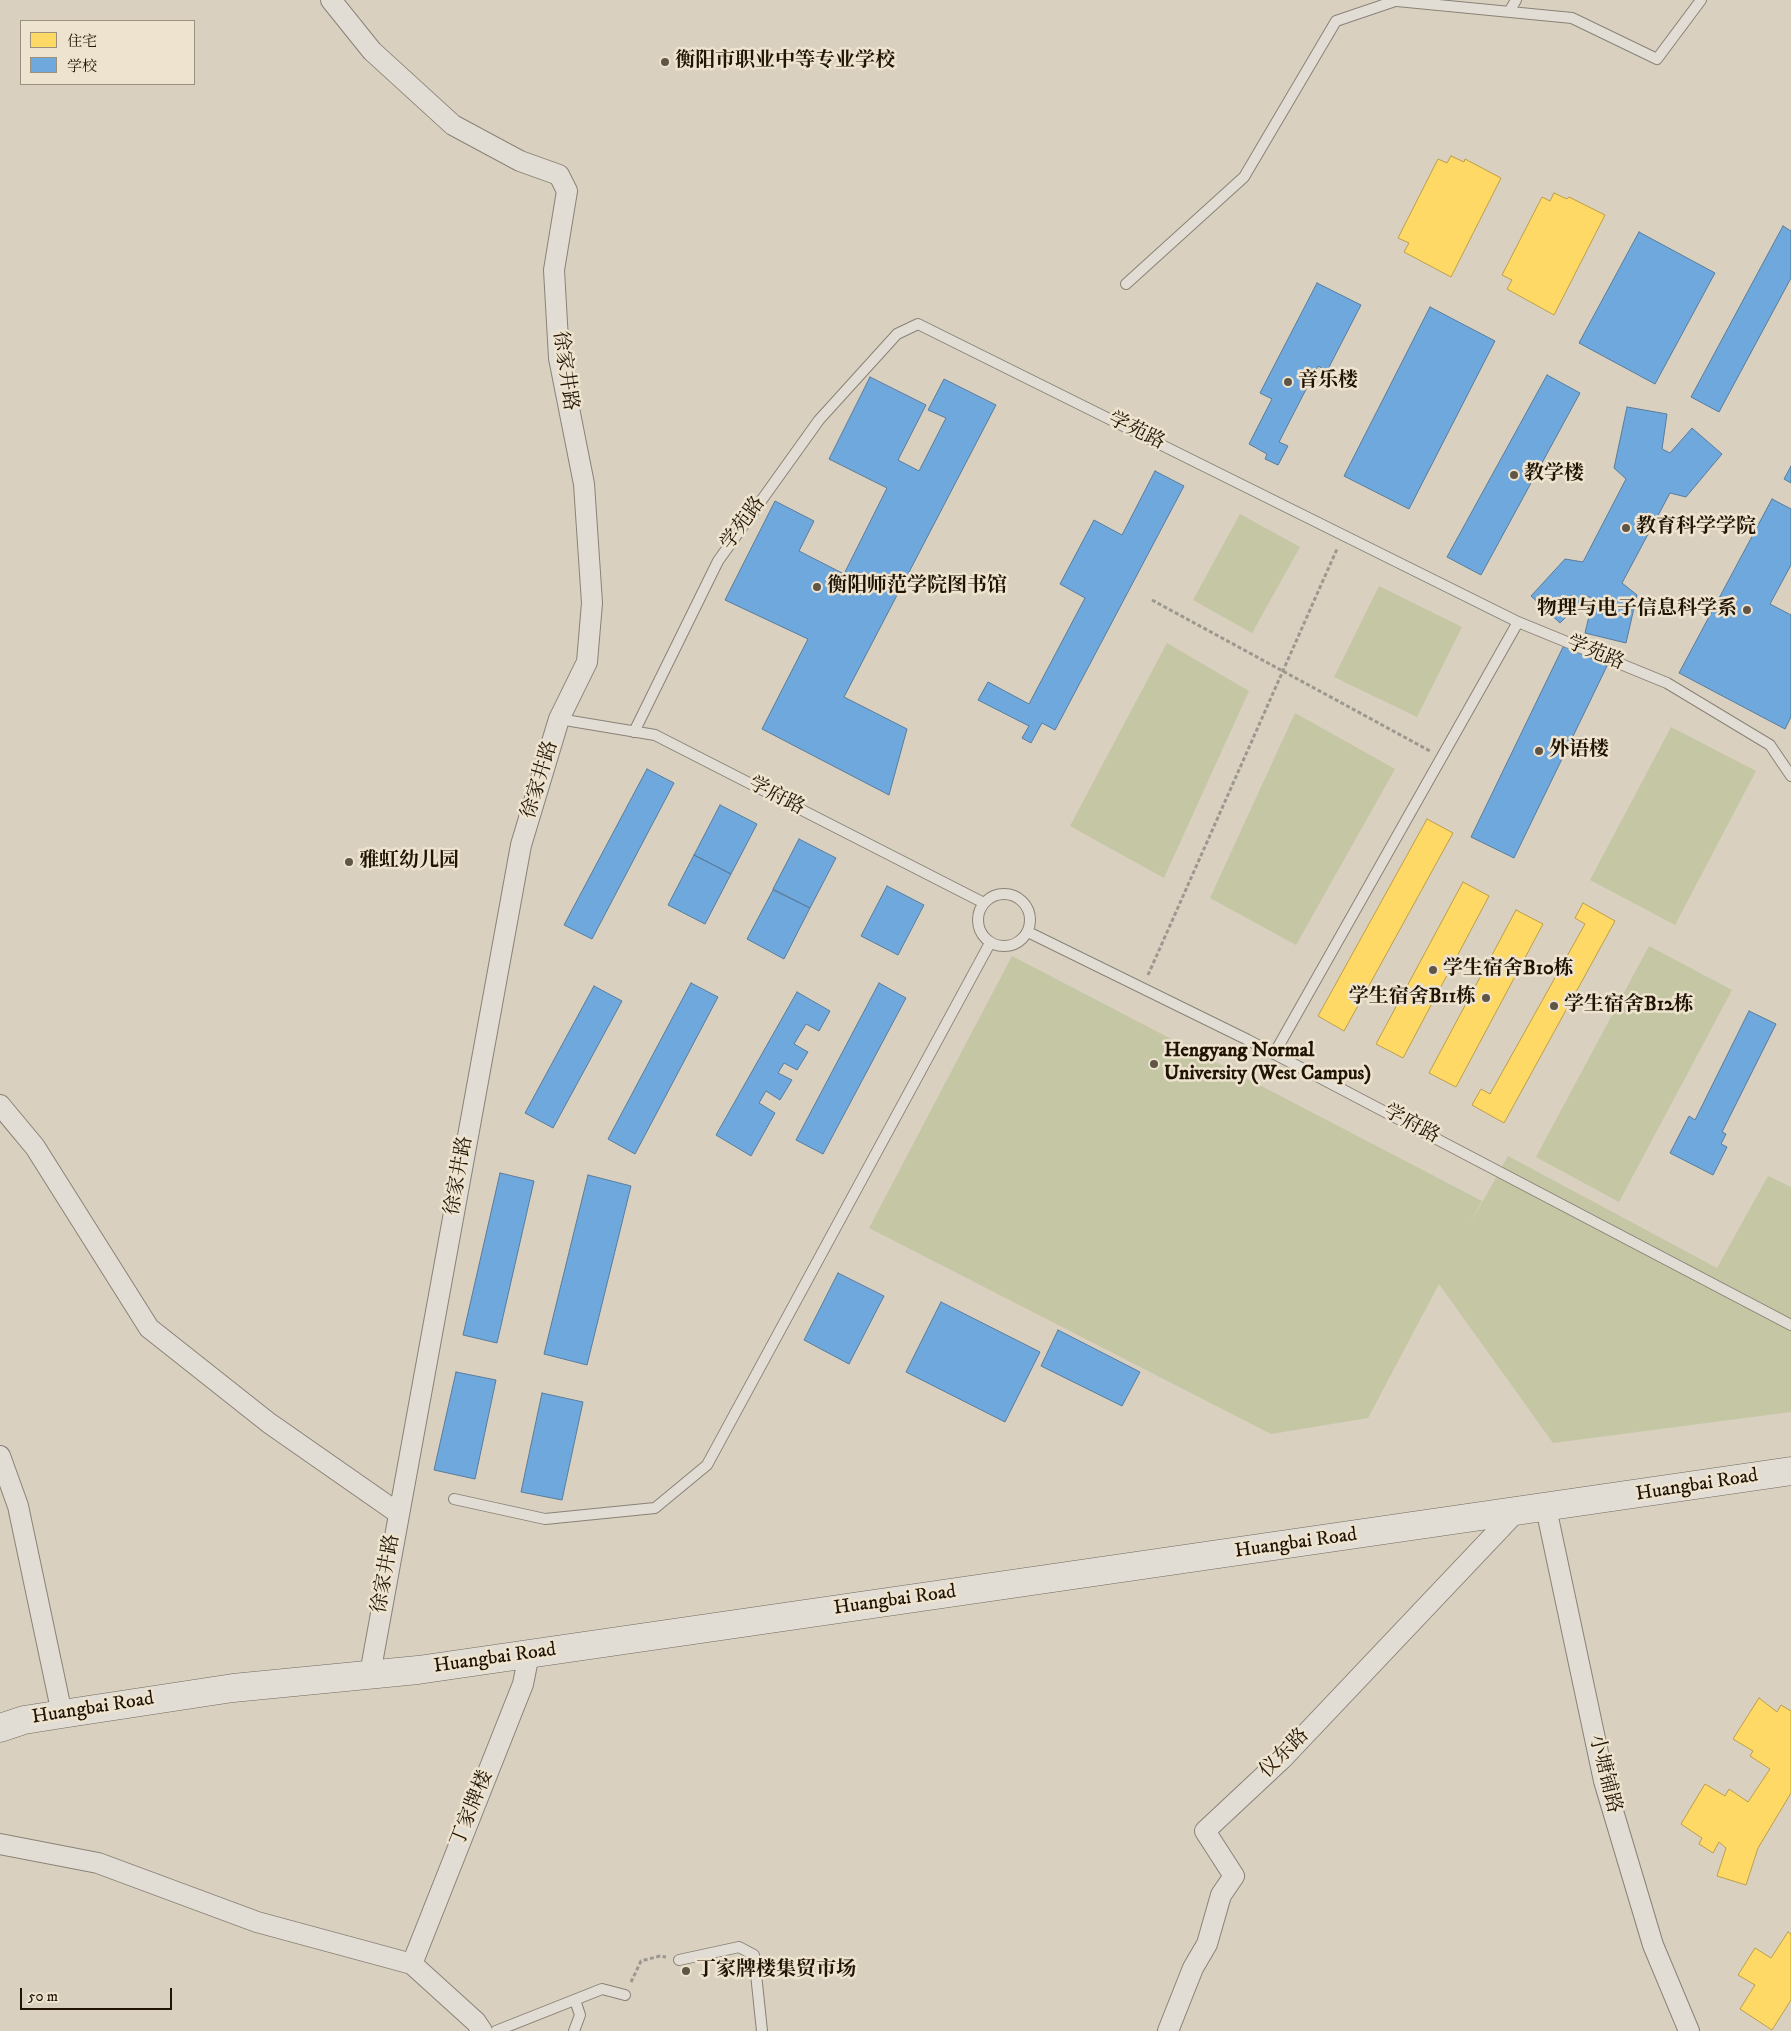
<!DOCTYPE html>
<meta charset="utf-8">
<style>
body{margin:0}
#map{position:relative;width:1791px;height:2031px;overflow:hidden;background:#d9d0bf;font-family:"IM FELL DW Pica","Noto Serif SC",serif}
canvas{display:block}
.legend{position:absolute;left:20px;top:20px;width:175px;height:65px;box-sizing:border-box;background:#ede3ce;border:1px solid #9b907e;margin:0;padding:6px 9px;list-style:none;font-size:15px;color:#211405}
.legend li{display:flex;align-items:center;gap:10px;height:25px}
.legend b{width:25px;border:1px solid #9b907e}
.scale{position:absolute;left:20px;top:1988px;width:152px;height:22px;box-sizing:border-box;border:2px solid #211405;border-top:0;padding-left:6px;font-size:15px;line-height:18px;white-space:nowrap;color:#211405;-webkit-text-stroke:4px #ede3ce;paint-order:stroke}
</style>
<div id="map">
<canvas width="1791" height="2031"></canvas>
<ul class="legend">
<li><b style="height:14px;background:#ffd966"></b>住宅</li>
<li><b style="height:14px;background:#6fa8dc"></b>学校</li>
</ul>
<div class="scale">50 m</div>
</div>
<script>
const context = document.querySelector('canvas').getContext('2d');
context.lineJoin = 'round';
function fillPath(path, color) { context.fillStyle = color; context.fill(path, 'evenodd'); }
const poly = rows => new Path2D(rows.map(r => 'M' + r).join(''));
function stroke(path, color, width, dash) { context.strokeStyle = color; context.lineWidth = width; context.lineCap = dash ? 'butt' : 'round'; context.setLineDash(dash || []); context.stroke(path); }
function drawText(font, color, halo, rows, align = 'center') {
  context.font = font + ' "IM FELL DW Pica","Noto Serif SC",serif'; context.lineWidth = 5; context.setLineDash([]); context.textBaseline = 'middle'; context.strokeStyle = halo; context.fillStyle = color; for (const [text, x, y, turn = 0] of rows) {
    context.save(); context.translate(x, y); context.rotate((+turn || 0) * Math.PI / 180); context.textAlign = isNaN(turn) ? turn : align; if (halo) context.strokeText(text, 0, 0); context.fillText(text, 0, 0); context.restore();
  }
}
fillPath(poly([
 [1240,514,1300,547,1252,633,1193,600],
 [1379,586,1462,627,1417,717,1334,677],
 [1167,643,1249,691,1164,878,1070,826],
 [1295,713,1395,769,1296,945,1210,898],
 [1671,727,1756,771,1675,925,1590,880],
 [1649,946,1732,990,1619,1202,1536,1157],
 [1012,956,1482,1201,1468,1228,1508,1156,1717,1268,1768,1176,1791,1187,1791,1412,1553,1443,1439,1284,1368,1418,1271,1434,869,1228]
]), '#c4c6a4');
const homes = poly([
 [1451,156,1464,162,1465,159,1501,178,1451,277,1404,252,1409,243,1398,238,1438,159,1447,163,1451,156],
 [1554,193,1567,199,1569,197,1605,215,1554,315,1507,289,1512,280,1502,275,1542,197,1550,201,1554,193],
 [1427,819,1453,833,1344,1031,1318,1016,1427,819],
 [1463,882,1489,896,1403,1058,1376,1044,1463,882],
 [1583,903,1615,921,1504,1123,1472,1105,1481,1089,1490,1094,1585,924,1575,918,1583,903],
 [1516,910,1543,924,1456,1087,1429,1073,1516,910],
 [1759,1698,1777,1712,1781,1705,1791,1711,1791,1793,1758,1848,1746,1885,1717,1876,1726,1848,1719,1842,1713,1853,1699,1844,1702,1838,1681,1824,1705,1784,1725,1796,1729,1789,1748,1802,1770,1769,1750,1756,1753,1751,1733,1739,1759,1698],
 [1788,1932,1791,1934,1791,2000,1772,2030,1740,2009,1755,1985,1738,1975,1755,1948,1771,1958,1788,1932]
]);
fillPath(homes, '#ffd966');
stroke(homes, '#bc9e49', 1);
const schools = poly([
 [1783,226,1791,231,1791,278,1719,412,1691,397,1783,226],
 [1639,232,1715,273,1655,384,1579,343,1639,232],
 [1317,283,1361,305,1327,371,1318,366,1279,442,1288,446,1278,465,1265,459,1267,454,1249,444,1272,399,1260,393,1317,283],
 [1430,307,1495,341,1409,509,1344,476,1430,307],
 [1547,375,1580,393,1481,575,1447,557,1547,375],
 [870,377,926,405,898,460,919,471,946,418,928,410,944,379,996,405,844,697,907,729,889,795,762,729,808,639,725,600,775,501,814,521,799,551,844,574,887,488,829,459,870,377],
 [1627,407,1667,414,1662,449,1670,453,1692,428,1722,454,1686,497,1670,493,1622,583,1637,595,1626,643,1585,633,1593,599,1587,596,1560,623,1531,596,1565,559,1583,562,1626,479,1614,468,1627,407],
 [1791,466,1791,483,1784,479,1791,466],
 [1155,471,1184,486,1055,730,1042,723,1031,743,1022,738,1029,726,978,700,988,682,1029,704,1085,598,1060,584,1094,520,1122,535,1155,471],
 [1772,499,1791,509,1791,565,1770,604,1791,615,1791,717,1785,729,1679,673,1772,499],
 [1564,645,1607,666,1514,858,1471,837,1564,645],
 [647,769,674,783,592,939,564,925,647,769],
 [720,805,757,824,731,874,694,855,720,805],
 [799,839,836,858,810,908,773,889,799,839],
 [694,855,731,874,705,924,668,905,694,855],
 [887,886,924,905,898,955,861,936,887,886],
 [773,890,810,908,784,959,747,939,773,890],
 [691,983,718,997,635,1154,608,1139,691,983],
 [879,983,906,998,823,1154,796,1140,879,983],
 [594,986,622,1001,553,1128,525,1113,594,986],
 [797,992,830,1011,819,1031,806,1024,794,1044,808,1052,797,1070,784,1063,778,1073,792,1080,780,1100,766,1091,759,1103,775,1113,751,1156,716,1135,797,992],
 [1749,1011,1776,1024,1722,1132,1726,1134,1721,1144,1727,1147,1713,1175,1670,1153,1689,1116,1695,1120,1749,1011],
 [500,1173,534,1181,497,1343,463,1335,500,1173],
 [588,1175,631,1186,587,1365,544,1354,588,1175],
 [838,1273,884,1296,849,1364,804,1340,838,1273],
 [941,1302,1040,1352,1005,1422,906,1372,941,1302],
 [1058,1330,1140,1372,1122,1406,1041,1366,1058,1330],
 [456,1372,496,1380,475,1479,434,1470,456,1372],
 [542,1393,583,1402,562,1500,521,1492,542,1393]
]);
fillPath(schools, '#6fa8dc');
stroke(schools, '#587c9c', 1);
const lane = poly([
 [1397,1,1572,18,1657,59,1701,0],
 [1509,12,1516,0],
 [1126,284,1244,177,1336,21,1398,0],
 [559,719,655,735,984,903],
 [634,732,718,561,819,420,897,334,918,324,1518,622,1667,683,1770,745,1791,776],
 '978 920a26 26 0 1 1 52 0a26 26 0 1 1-52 0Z',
 [1028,932,1248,1040,1791,1325],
 [1274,1054,1518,622],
 [454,1499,545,1519,655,1508,707,1465,990,943],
 [679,1960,739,1947,754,1955,762,2031],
 [496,2031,602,1989,625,1995],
 [574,2031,580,2015,575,2000]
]);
const street = poly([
 [331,0,372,51,453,125,520,161,559,175,567,191,554,270,559,358,584,484,592,603,587,662,559,719,521,845,370,1674],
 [0,1105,35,1147,149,1328,269,1423,398,1513],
 [0,1456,18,1506,62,1714],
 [1546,1508,1604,1781,1653,1945,1689,2031],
 [0,1844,98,1863,257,1922,412,1964,476,2022,482,2031],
 [412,1964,523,1684,529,1654],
 [1168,2031,1193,1968,1207,1944,1221,1895,1234,1876,1205,1831,1282,1759,1515,1513]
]);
const secondary = poly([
 [0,1728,24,1720,62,1714,233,1688,418,1670,1791,1471]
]);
stroke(lane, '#898277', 12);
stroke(street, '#898277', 22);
stroke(secondary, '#6f685e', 29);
stroke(poly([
 [1152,600,1430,751],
 [1148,975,1337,549],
 [631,1982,641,1961,660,1956,666,1957]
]), '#9d988f', 3, [4, 2.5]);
stroke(lane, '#e2ddd4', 10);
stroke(street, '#e2ddd4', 20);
stroke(secondary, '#e2ddd4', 28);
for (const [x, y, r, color] of [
 [665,62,5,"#615646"],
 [1288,382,5,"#615646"],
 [1514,475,5,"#615646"],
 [1626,528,5,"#615646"],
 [817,587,5,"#615646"],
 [1747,610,5,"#615646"],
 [1539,751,5,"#615646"],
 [349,862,5,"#615646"],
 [1433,970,5,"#615646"],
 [1486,998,5,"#615646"],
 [1554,1006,5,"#615646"],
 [1154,1064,5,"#615646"],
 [686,1971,5,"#615646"]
]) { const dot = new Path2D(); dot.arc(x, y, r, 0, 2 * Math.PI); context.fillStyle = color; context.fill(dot); stroke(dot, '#ede3ce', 2); }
drawText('bold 20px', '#211405', '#ede3ce', [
 ["衡阳市职业中等专业学校",675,62],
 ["音乐楼",1298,382],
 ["教学楼",1524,475],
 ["教育科学学院",1636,528],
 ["衡阳师范学院图书馆",827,587],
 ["物理与电子信息科学系",1737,610,"right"],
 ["外语楼",1549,751],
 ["雅虹幼儿园",359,862],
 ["学生宿舍B10栋",1443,970],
 ["学生宿舍B11栋",1476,998,"right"],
 ["学生宿舍B12栋",1564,1006],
 ["Hengyang Normal",1164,1052],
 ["University (West Campus)",1164,1075],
 ["丁家牌楼集贸市场",696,1971]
], 'left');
drawText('20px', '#211405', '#ede3ce', [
 ["徐家井路",564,371,82],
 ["学苑路",1136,432,26],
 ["学苑路",744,524,-54],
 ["学苑路",1595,654,22],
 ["徐家井路",541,780,-73],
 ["学府路",776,797,27],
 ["学府路",1411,1125,28],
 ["徐家井路",460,1176,-80],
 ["Huangbai Road",1697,1486,-9],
 ["Huangbai Road",1296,1544,-8],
 ["徐家井路",387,1574,-80],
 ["Huangbai Road",895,1601,-8],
 ["Huangbai Road",495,1659,-8],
 ["Huangbai Road",93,1709,-9],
 ["仪东路",1285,1754,-45],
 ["小塘铺路",1604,1774,76],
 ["丁家牌楼",473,1809,-68]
]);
</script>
